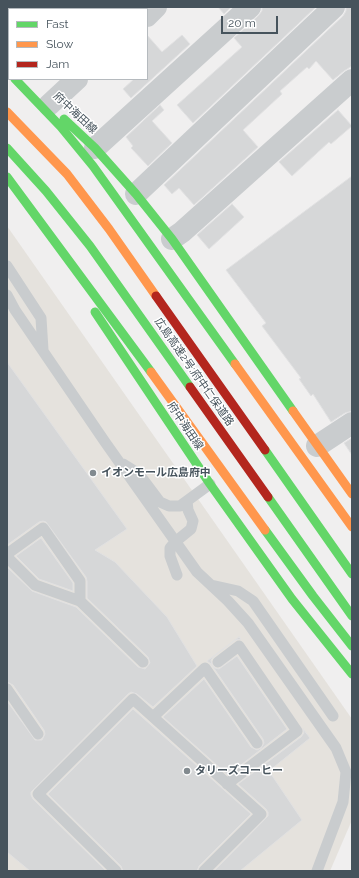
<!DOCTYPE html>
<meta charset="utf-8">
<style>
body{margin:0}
#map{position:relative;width:359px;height:878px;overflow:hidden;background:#f0efef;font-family:Raleway,sans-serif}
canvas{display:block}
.frame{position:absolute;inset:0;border:8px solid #46535c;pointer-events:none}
.legend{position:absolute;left:8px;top:8px;width:140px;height:72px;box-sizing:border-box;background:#fff;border:1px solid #b5babe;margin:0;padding:5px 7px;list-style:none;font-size:12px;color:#46535c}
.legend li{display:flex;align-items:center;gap:8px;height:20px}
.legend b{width:20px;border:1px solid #b5babe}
.scale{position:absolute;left:221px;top:16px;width:57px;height:18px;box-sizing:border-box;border:2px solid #46535c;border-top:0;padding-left:5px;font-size:12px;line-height:14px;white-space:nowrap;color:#46535c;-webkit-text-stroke:3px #fff;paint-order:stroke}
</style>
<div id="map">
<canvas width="359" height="878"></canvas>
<div class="frame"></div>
<ul class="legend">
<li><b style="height:5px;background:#63d668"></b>Fast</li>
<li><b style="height:5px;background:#ff974d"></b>Slow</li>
<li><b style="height:5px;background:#b3261e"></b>Jam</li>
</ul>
<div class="scale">20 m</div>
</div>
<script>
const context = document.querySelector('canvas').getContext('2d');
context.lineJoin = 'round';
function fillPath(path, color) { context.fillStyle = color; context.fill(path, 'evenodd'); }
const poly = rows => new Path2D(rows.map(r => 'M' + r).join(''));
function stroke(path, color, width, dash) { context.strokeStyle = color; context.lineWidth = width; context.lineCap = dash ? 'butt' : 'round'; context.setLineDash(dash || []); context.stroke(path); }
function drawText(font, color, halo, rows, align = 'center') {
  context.font = font + ' Raleway,"Noto Sans JP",sans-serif'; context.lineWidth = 3; context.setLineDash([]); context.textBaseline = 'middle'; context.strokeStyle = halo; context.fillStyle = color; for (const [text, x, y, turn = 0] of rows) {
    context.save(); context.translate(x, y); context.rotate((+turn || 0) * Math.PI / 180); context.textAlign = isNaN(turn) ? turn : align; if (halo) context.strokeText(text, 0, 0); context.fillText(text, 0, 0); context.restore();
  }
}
fillPath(poly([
 [7,226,352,719,352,820,330,871,7,871]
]), '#e5e2dd');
const building = poly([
 [218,7,231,7,224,14,218,7],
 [262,7,316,7,193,123,177,105,242,47,234,38,258,16,262,11,262,7],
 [346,7,352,7,352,66,344,71,333,80,316,61,309,69,307,67,280,91,282,94,243,130,258,147,194,205,179,188,172,194,164,185,343,16,346,11,346,7],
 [147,35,162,52,182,35,190,44,131,98,123,89,134,79,147,79,147,35],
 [160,105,164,110,152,121,172,143,148,166,131,148,133,146,126,137,160,105],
 [338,110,352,126,331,144,329,142,292,176,279,162,338,110],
 [352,176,352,411,345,413,331,422,313,394,311,396,299,379,301,378,262,326,266,323,226,270,352,176],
 [232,204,244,217,209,249,197,235,232,204],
 [7,362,127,529,95,550,115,562,167,617,197,666,153,707,137,694,131,692,128,694,31,792,31,795,33,799,106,871,30,871,7,852,7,701,35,740,42,740,45,734,44,730,13,685,7,682,7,567,32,591,76,607,138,667,145,669,150,663,148,657,87,598,87,581,86,577,46,522,43,521,39,522,7,545,7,362],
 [352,438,352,455,344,443,352,438],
 [41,538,73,583,73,591,39,579,16,556,41,538],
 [239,637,241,639,235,640,213,657,211,660,212,666,215,668,219,669,237,656,287,729,228,775,163,717,204,679,251,747,257,750,261,748,264,743,263,739,211,664,207,661,239,637],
 [133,709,251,814,199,866,197,871,123,871,121,866,48,794,133,709],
 [303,729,310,738,269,771,302,820,240,871,214,871,268,816,268,812,266,809,238,784,301,737,304,733,303,729]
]);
fillPath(building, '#d6d7d8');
stroke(building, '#e1e1e2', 1);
stroke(poly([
 [7,266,41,318,43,350],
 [7,295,15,310,105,442,197,572,228,601,248,623,336,748,346,772,343,802,317,871],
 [123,464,139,474,160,502,169,506,180,506,210,484],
 [7,554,43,528,80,581,80,601],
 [7,557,35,585,80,601,143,662],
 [177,575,170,556,170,548,175,542,191,529,193,521,188,510,187,501],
 [211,585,238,591,253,601,333,716],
 [218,662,239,646,297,731,227,784],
 [7,689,38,734],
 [153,717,205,668,257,743],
 [116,871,38,794,133,699,261,814,204,871]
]), '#c9ccce', 11);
stroke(poly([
 [147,16,156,7],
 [49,105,77,79],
 [95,148,250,7],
 [136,194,334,7],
 [172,239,182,232,352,80],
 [317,446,352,423]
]), '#c9ccce', 22);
stroke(poly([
 [15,79,61,127,93,166,235,364],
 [64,119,95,148,136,194,172,239,293,411],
 [7,148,46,191,90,246,190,387],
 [7,177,151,372],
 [95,312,210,484,292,599,352,674],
 [265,450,352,574],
 [268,497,352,616],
 [265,530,313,596,352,646]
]), '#63d668', 9);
stroke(poly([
 [7,112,67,174,109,229,156,296],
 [235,364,352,527],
 [151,372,265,530],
 [293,411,352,494]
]), '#ff974d', 9);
stroke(poly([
 [7,67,9,69],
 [156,296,265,450],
 [190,387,268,497]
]), '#b3261e', 9);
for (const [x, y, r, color] of [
 [93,473,4,"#828a8f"],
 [187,771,4,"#828a8f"]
]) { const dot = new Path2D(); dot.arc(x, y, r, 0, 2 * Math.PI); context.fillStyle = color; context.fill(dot); stroke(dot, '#fff', 1.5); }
drawText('11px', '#46535c', '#fff', [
 ["府中海田線",75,113,43],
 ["広島高速2号;府中仁保道路",194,372,55],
 ["府中海田線",185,426,56]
]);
drawText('bold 11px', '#46535c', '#fff', [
 ["イオンモール広島府中",101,473],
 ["タリーズコーヒー",195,771]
], 'left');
</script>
